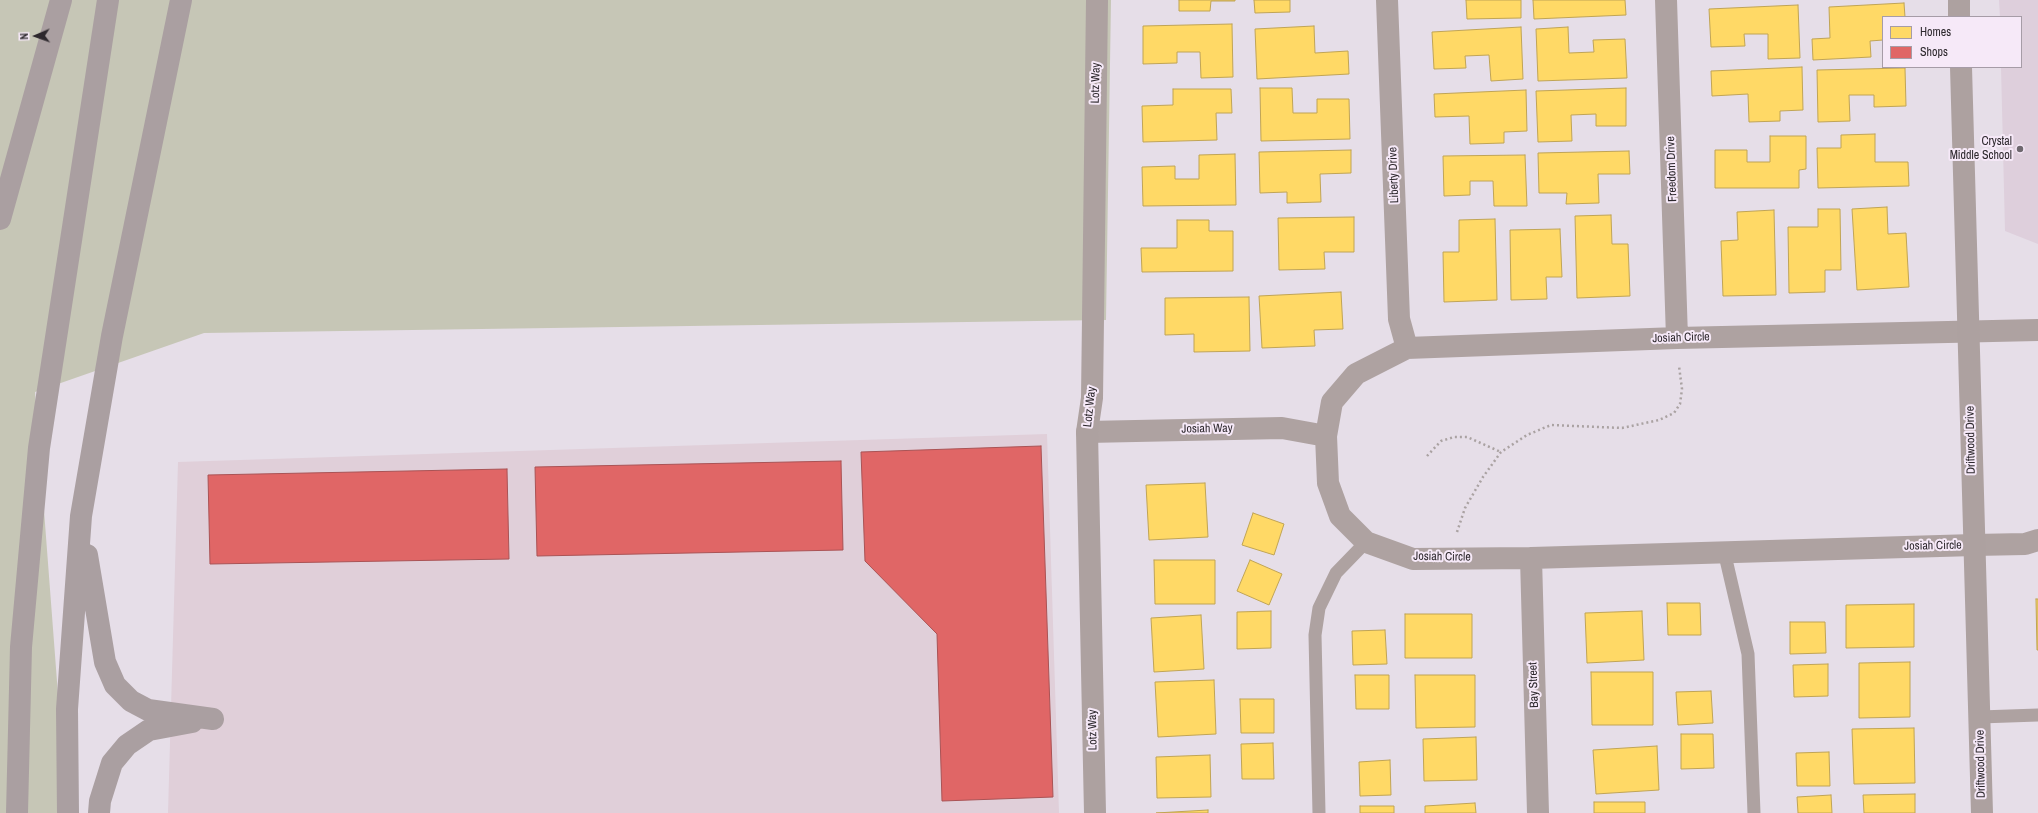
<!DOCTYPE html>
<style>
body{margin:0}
#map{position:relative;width:2038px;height:813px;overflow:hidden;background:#e6dee8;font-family:"Archivo Narrow",sans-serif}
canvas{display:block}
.legend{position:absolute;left:1882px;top:16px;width:140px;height:52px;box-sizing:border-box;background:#f6e9f8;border:1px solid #a69ca7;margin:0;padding:5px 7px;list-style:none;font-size:12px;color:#2d282d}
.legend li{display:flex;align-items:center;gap:8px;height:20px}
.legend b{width:20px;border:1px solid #a69ca7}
.north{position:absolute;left:16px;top:16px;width:40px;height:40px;-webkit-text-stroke:3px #f6e9f8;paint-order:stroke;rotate:268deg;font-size:11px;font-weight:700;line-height:16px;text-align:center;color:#2d282d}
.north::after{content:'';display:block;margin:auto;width:14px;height:18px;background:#2d282d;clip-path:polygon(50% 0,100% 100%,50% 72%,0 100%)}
</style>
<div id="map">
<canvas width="2038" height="813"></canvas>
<ul class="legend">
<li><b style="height:11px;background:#ffd966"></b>Homes</li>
<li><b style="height:11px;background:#e06666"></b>Shops</li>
</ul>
<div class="north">N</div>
</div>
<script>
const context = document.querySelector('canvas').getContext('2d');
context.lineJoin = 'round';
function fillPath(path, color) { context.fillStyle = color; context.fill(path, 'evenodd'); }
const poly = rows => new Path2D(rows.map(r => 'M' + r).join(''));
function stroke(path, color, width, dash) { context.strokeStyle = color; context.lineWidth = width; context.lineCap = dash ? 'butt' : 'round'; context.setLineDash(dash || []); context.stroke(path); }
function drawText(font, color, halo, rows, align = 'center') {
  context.font = font + ' "Archivo Narrow",sans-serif'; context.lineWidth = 4; context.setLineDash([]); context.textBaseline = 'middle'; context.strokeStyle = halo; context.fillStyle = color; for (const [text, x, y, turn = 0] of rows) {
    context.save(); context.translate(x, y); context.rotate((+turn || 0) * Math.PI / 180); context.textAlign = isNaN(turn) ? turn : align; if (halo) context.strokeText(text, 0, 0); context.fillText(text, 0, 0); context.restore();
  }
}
fillPath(poly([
 [1047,434,1059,813,168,813,178,462]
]), '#e0cfd9');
fillPath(poly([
 [1999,0,2038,0,2038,244,2005,231,2001,67,2021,67,2021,17,2000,17]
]), '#decfdc');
fillPath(poly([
 [0,0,1111,0,1106,320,204,333,35,392,67,813,0,813]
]), '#c6c6b6');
const homes = poly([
 [1179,0,1235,0,1235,1,1211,1,1210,11,1179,11,1179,0],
 [1254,0,1290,0,1290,12,1255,13,1254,0],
 [1466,0,1521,0,1521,18,1467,19,1466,0],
 [1533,0,1625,0,1626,15,1534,19,1533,0],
 [1904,3,1905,17,1883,17,1883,40,1870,41,1871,57,1813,60,1812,39,1830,38,1829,7,1904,3],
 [1798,5,1800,58,1768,59,1768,34,1744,34,1745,46,1711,47,1709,9,1798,5],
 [1232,24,1233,77,1201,78,1200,52,1177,52,1177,63,1143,64,1143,26,1232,24],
 [1314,26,1315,53,1348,51,1349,74,1257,79,1255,29,1314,26],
 [1521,27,1523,79,1491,81,1489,55,1465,56,1466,68,1434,69,1432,32,1521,27],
 [1568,27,1569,53,1594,52,1593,40,1625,39,1627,78,1538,81,1536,29,1568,27],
 [1802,67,1803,110,1780,111,1780,121,1749,122,1748,94,1712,96,1711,71,1802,67],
 [1905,68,1906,106,1874,107,1874,95,1849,95,1850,121,1818,122,1817,70,1905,68],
 [1260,88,1292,88,1293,113,1317,113,1317,99,1349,99,1350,139,1261,141,1260,88],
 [1626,88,1626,126,1596,126,1596,114,1571,115,1572,141,1538,142,1536,91,1626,88],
 [1173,89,1231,89,1232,113,1216,113,1217,140,1143,142,1142,106,1173,105,1173,89],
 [1526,90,1527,131,1504,132,1504,143,1470,144,1469,116,1435,117,1434,94,1526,90],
 [1875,134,1875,162,1908,162,1909,186,1818,188,1817,148,1841,148,1841,135,1875,134],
 [1770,136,1806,136,1806,169,1799,170,1799,188,1715,188,1715,150,1747,150,1747,162,1770,162,1770,136],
 [1351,150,1351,173,1320,174,1321,202,1287,203,1287,192,1260,193,1259,152,1351,150],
 [1629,151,1630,174,1598,174,1599,203,1566,204,1567,193,1539,193,1538,153,1629,151],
 [1235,154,1236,205,1143,206,1142,167,1175,166,1175,179,1199,179,1199,155,1235,154],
 [1525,155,1527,206,1494,206,1493,181,1470,181,1470,195,1444,196,1443,156,1525,155],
 [1887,207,1888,234,1906,233,1909,287,1857,290,1852,209,1887,207],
 [1818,209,1840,209,1841,270,1825,270,1825,292,1789,293,1788,227,1818,227,1818,209],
 [1774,210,1776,295,1723,296,1721,241,1738,240,1737,212,1774,210],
 [1611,215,1612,244,1628,244,1630,296,1577,298,1575,216,1611,215],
 [1354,217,1354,252,1324,252,1325,269,1279,270,1278,218,1354,217],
 [1495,219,1497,300,1444,302,1443,252,1459,252,1459,220,1495,219],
 [1177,220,1209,220,1209,231,1233,231,1233,271,1142,272,1141,248,1177,248,1177,220],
 [1560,229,1562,277,1546,277,1547,299,1511,300,1510,230,1560,229],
 [1341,292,1343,329,1314,330,1315,346,1262,348,1259,296,1341,292],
 [1249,297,1250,351,1194,352,1194,334,1165,335,1165,298,1249,297],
 [1205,483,1208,537,1149,540,1146,485,1205,483],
 [1253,513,1284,524,1274,555,1242,545,1253,513],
 [1154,560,1215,560,1215,604,1155,604,1154,560],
 [1250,560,1282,574,1269,605,1237,591,1250,560],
 [2036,599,2038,599,2038,650,2037,650,2036,599],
 [1667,603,1700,603,1701,635,1668,635,1667,603],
 [1914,604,1914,647,1846,648,1846,605,1914,604],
 [1271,611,1271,648,1237,649,1237,612,1271,611],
 [1642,611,1644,660,1587,663,1585,613,1642,611],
 [1405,614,1472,614,1472,658,1405,658,1405,614],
 [1201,615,1204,669,1154,672,1151,618,1201,615],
 [1790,622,1825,622,1826,653,1790,654,1790,622],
 [1385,630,1387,664,1353,665,1352,631,1385,630],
 [1910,662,1910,717,1859,718,1859,663,1910,662],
 [1828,664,1828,696,1794,697,1793,665,1828,664],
 [1591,672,1653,672,1653,725,1592,725,1591,672],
 [1355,675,1389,675,1389,709,1356,709,1355,675],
 [1415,675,1475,675,1475,727,1416,728,1415,675],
 [1214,680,1216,734,1158,737,1155,682,1214,680],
 [1711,691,1713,723,1678,725,1676,692,1711,691],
 [1240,699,1274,699,1274,733,1241,733,1240,699],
 [1914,728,1915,783,1854,784,1852,729,1914,728],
 [1681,734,1713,734,1714,768,1681,769,1681,734],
 [1476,737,1477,780,1424,781,1423,739,1476,737],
 [1273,743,1274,779,1242,779,1241,744,1273,743],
 [1657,746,1659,790,1596,794,1593,750,1657,746],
 [1829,752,1830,786,1797,786,1796,753,1829,752],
 [1210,755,1211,797,1157,798,1156,757,1210,755],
 [1390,760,1391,795,1360,796,1359,762,1390,760],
 [1915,794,1915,813,1864,813,1863,795,1915,794],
 [1831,795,1832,813,1798,813,1797,797,1831,795],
 [1594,802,1645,802,1645,813,1594,813,1594,802],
 [1475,803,1476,813,1425,813,1425,806,1475,803],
 [1360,806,1394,806,1394,813,1360,813,1360,806],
 [1208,810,1208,813,1156,813,1208,810]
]);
fillPath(homes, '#ffd966');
stroke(homes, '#c0a455', 1);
const shops = poly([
 [1041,446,1053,797,942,801,937,634,865,561,861,452,1041,446],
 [841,461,843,550,537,556,535,467,841,461],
 [507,469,509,559,210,564,208,475,507,469]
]);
fillPath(shops, '#e06666');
stroke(shops, '#aa5355', 1);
stroke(poly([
 [1427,456,1441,441,1454,437,1467,437,1501,452],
 [1457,532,1465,508,1483,477,1501,452,1527,435,1551,425,1622,428,1659,420,1674,413,1680,404,1682,389,1679,366]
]), '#aaa2a2', 2.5, [2, 3]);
stroke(poly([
 [1724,551,1748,654,1754,813],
 [1980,717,2038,715],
 [1319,813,1315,635,1319,608,1336,573,1366,542]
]), '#aea2a1', 13);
stroke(poly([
 [1387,0,1399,319,1407,348],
 [1666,0,1677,338],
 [2038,330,1677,338,1407,348,1356,374,1332,402,1326,436,1328,483,1340,516,1366,542,1413,559,1531,558,1974,545,2025,544,2038,540],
 [1087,432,1282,428,1326,436],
 [1531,558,1538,813]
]), '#aea2a1', 22);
stroke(poly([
 [1959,0,1959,17],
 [1961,67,1982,813],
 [1095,813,1087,432,1092,398,1097,0]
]), '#ada1a0', 22);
stroke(poly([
 [0,219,61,0],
 [87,555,105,662,115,685,131,701,148,710,213,719],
 [17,813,21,647,39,448,108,0],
 [68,813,67,709,81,516,112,336,181,0],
 [99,813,100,801,112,763,127,745,149,730,192,722]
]), '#aa9fa1', 22);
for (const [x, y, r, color] of [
 [2020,149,4,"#6e686e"]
]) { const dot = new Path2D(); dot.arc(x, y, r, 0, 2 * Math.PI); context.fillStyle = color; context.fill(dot); stroke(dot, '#f6e9f8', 1.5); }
drawText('12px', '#2d282d', '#f6e9f8', [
 ["Lotz Way",1096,83,-89],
 ["Freedom Drive",1672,169,-92],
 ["Liberty Drive",1394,175,-92],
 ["Josiah Circle",1681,338,-2],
 ["Lotz Way",1090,407,-84],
 ["Josiah Way",1207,429,-1],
 ["Driftwood Drive",1971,440,-91],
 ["Josiah Circle",1933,546,-1],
 ["Josiah Circle",1442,557,1],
 ["Bay Street",1534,685,-92],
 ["Lotz Way",1093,730,-91],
 ["Driftwood Drive",1981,764,-91]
]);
drawText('12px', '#2d282d', '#f6e9f8', [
 ["Crystal",2012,142],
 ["Middle School",2012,156]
], 'right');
</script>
